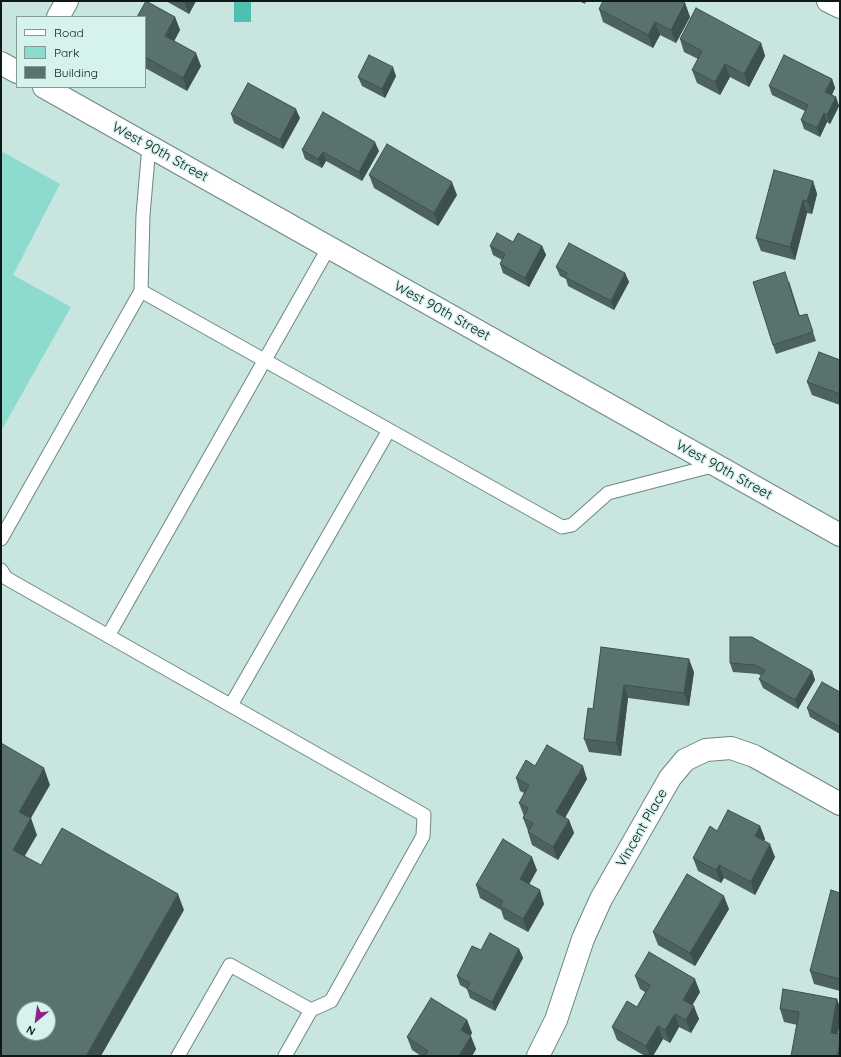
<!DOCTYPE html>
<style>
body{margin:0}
#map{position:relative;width:841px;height:1057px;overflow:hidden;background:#c9e5e0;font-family:Quicksand,sans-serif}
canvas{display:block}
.frame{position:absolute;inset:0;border:2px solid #0f1917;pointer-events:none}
.legend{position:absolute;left:16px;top:16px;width:130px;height:72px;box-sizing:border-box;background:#d6f2ed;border:1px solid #869b97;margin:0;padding:5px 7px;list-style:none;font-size:12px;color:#0f1917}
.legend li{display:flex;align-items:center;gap:8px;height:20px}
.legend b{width:20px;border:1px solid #869b97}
.north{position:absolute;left:16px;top:1001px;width:40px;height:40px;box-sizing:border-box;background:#d6f2ed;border:1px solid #869b97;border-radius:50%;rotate:209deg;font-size:11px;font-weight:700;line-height:16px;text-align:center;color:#0f1917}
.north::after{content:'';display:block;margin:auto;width:14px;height:18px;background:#902284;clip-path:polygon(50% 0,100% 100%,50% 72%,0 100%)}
</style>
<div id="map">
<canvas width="841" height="1057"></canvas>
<div class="frame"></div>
<ul class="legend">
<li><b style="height:5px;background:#fff"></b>Road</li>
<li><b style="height:11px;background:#8ddbce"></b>Park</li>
<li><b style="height:11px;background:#59726d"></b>Building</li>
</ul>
<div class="north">N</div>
</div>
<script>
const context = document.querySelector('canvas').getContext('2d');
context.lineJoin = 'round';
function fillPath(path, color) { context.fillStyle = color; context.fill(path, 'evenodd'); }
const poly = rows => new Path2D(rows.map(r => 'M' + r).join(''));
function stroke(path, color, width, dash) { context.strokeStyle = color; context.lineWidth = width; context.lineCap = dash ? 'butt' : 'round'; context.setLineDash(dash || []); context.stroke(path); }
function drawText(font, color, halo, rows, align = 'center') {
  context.font = font + ' Quicksand,sans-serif'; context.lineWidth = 3; context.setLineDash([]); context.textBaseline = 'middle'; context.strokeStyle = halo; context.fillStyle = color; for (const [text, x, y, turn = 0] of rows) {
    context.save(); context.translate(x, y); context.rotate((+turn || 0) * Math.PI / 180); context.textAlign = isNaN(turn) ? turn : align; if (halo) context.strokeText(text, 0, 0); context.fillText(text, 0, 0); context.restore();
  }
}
fillPath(poly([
 [1,151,60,184,13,275,71,307,1,431]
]), '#8ddbce');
fillPath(poly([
 [234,1,251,1,251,22,234,22]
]), '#4ebfb0');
const service = poly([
 [141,291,562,527,572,525,608,493,716,465],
 [1,539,141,291,143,215,149,146],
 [1,570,6,578,424,815,423,836,331,1001,311,1010,285,1056],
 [108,636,329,247],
 [231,705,389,430],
 [178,1056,230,965,311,1010]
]);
const minor = poly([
 [828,1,840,7],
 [58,17,67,1],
 [538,1056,556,1020,583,939,601,899,670,778,685,760,706,750,731,748,754,756,840,804]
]);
const tertiary = poly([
 [1,63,17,72],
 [44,87,840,535]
]);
stroke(service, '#6d8783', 15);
stroke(minor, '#6d8783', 24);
stroke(tertiary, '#6d8783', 24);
stroke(service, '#fff', 13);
stroke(minor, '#fff', 22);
stroke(tertiary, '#fff', 22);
fillPath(poly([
 [166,1,196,1,189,14],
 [579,1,586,1,585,4],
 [685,3,690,17,676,43,660,35,653,48,603,22,599,9],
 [145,17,175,17,180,30,174,41,201,66,187,91,145,68],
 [680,39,761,43,765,56,749,87,730,77,720,95,697,83,692,70,698,59,684,52],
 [396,76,385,98,362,86,358,77],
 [832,79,835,88,832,95,836,97,839,106,830,124,827,122,820,137,804,129,801,120,805,111,772,95,769,86],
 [231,114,300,118,283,149,234,123],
 [302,150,379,151,362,181,326,161,322,168,305,159],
 [369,175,457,195,438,226,374,188],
 [813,181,817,194,812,214,807,213,795,260,761,251,756,238],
 [513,242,542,246,546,255,529,287,503,273,500,264,502,260,493,255,490,246],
 [556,267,625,273,629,282,614,310,568,286,566,279,560,276],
 [789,281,800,316,807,314,816,341,776,354,773,345],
 [840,360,840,405,812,395,807,382],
 [730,637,812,671,815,680,798,709,763,688,759,679,761,676,758,674,733,672,730,663],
 [601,647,694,672,689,706,628,698,621,756,589,752,584,739,593,709],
 [840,692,840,734,810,717,807,708],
 [535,766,587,779,565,817,569,820,574,833,558,860,532,845,528,832,528,831,523,818,524,816,519,803,524,793,520,791,516,778],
 [760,826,765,839,764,841,775,857,755,895,724,878,721,883,698,871,693,858,717,831],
 [537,870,529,884,544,904,528,932,504,919,501,910,480,898,476,885],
 [840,893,840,991,814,984,810,971],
 [729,909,695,966,658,945,653,932],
 [519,949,523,958,495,1011,470,998,467,989,460,985,457,976,481,950],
 [635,976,700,992,692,1005,699,1019,691,1033,679,1027,670,1043,663,1039,653,1056,645,1056,617,1040,612,1027,637,1007,645,992,640,989],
 [837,999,840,1008,840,1022,838,1034,784,1022,780,1009],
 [467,1020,472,1033,470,1036,476,1049,472,1056,421,1056,412,1050,407,1037]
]), '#4d625e');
fillPath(poly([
 [184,1,196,1,189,14],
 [685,3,690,17,676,43,671,30],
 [175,17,180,30,170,49,165,36],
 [655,22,660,35,653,48,648,35],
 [761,43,765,56,749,87,744,74],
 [196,53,201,66,187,91,183,78],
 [725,64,730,77,720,95,715,82],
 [393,67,396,76,385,98,382,89],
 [832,79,835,88,829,101,825,92],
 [836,97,839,106,830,124,827,115],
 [296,109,300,118,283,149,280,140],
 [824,113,827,122,820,137,817,128],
 [375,142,379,151,362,181,359,172],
 [323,152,326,161,322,168,318,159],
 [813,181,817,194,812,214,807,201],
 [452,182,457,195,438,226,434,213],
 [803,200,807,213,795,260,790,247],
 [542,246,546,255,529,287,525,278],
 [625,273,629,282,614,310,611,301],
 [689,659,694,672,689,706,684,693],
 [812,671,815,680,798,709,795,700],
 [624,685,628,698,621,756,616,743],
 [583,766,587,779,561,825,556,812],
 [44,768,50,785,31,818,37,835,19,866,13,850,19,812],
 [569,820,574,833,558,860,553,847],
 [760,826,765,839,759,850,755,836],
 [770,844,775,857,755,895,751,882],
 [532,857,537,870,525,892,520,879],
 [719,865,724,878,721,883,716,870],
 [540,890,544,904,528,932,523,919],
 [178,894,184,910,101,1056,86,1056],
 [724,896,729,909,695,966,690,953],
 [519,949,523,958,495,1011,492,1002],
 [695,979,700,992,688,1013,683,1000],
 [837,999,840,1008,840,1022,836,1046,831,1033],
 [694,1006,699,1019,691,1033,686,1020],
 [675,1014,679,1027,670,1043,665,1030],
 [467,1020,472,1033,466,1043,461,1030],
 [658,1026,663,1039,653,1056,649,1056,646,1046],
 [471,1036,476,1049,472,1056,459,1056],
 [840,1042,840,1056,837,1056]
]), '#3e504c');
const building = poly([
 [146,1,175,17,165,36,196,53,183,78,145,57,145,17,137,17,146,1],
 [603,1,680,1,685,3,671,30,655,22,648,35,599,9,603,1],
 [696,8,761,43,744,74,725,64,715,82,692,70,702,51,680,39,696,8],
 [369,55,393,67,382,89,358,77,369,55],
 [784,55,832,79,825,92,836,97,827,115,824,113,817,128,801,120,808,105,769,86,784,55],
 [248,83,296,109,280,140,231,114,248,83],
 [323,112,375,142,359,172,323,152,318,159,302,150,323,112],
 [387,144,452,182,434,213,369,175,387,144],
 [774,170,813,181,807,201,803,200,790,247,756,238,774,170],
 [497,233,513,242,518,233,542,246,525,278,500,264,505,254,490,246,497,233],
 [569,243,625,273,611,301,565,277,567,273,556,267,569,243],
 [785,272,799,316,807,314,813,332,773,345,753,282,785,272],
 [819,352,840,360,840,394,807,382,819,352],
 [730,637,752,637,812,671,795,700,759,679,765,670,755,665,730,663,730,637],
 [601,647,689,659,684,693,624,685,616,743,584,739,588,708,593,709,601,647],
 [822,682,840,692,840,727,807,708,822,682],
 [1,743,44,768,19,812,31,818,13,850,41,865,62,828,178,894,86,1056,1,1056,1,743],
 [24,1009,48,1009,48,1033,24,1033,24,1009],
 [547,745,583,766,556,812,569,820,553,847,528,832,533,823,523,818,528,808,519,803,529,785,516,778,526,760,535,766,547,745],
 [728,810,760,826,755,836,770,844,751,882,719,865,716,870,693,858,710,826,717,831,728,810],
 [503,839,532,857,520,879,540,890,523,919,500,906,503,901,476,885,503,839],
 [687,874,724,896,690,953,653,932,687,874],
 [831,890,840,893,840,976,839,979,810,971,831,890],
 [490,933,519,949,492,1002,467,989,470,983,457,976,472,946,481,950,490,933],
 [649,952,695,979,683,1000,694,1006,686,1020,675,1014,665,1030,658,1026,646,1046,612,1027,627,1001,637,1007,650,985,635,976,649,952],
 [783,989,837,999,831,1033,840,1034,840,1042,837,1056,791,1056,799,1012,780,1009,783,989],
 [431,998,467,1020,461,1030,471,1036,459,1056,425,1056,428,1051,407,1037,431,998]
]);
fillPath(building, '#59726d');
stroke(building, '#3e504c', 1);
drawText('14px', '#0f1917', '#d6f2ed', [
 ["West 90th Street",160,152,29],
 ["West 90th Street",442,311,29],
 ["West 90th Street",724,470,29],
 ["Vincent Place",642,828,-60]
]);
</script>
